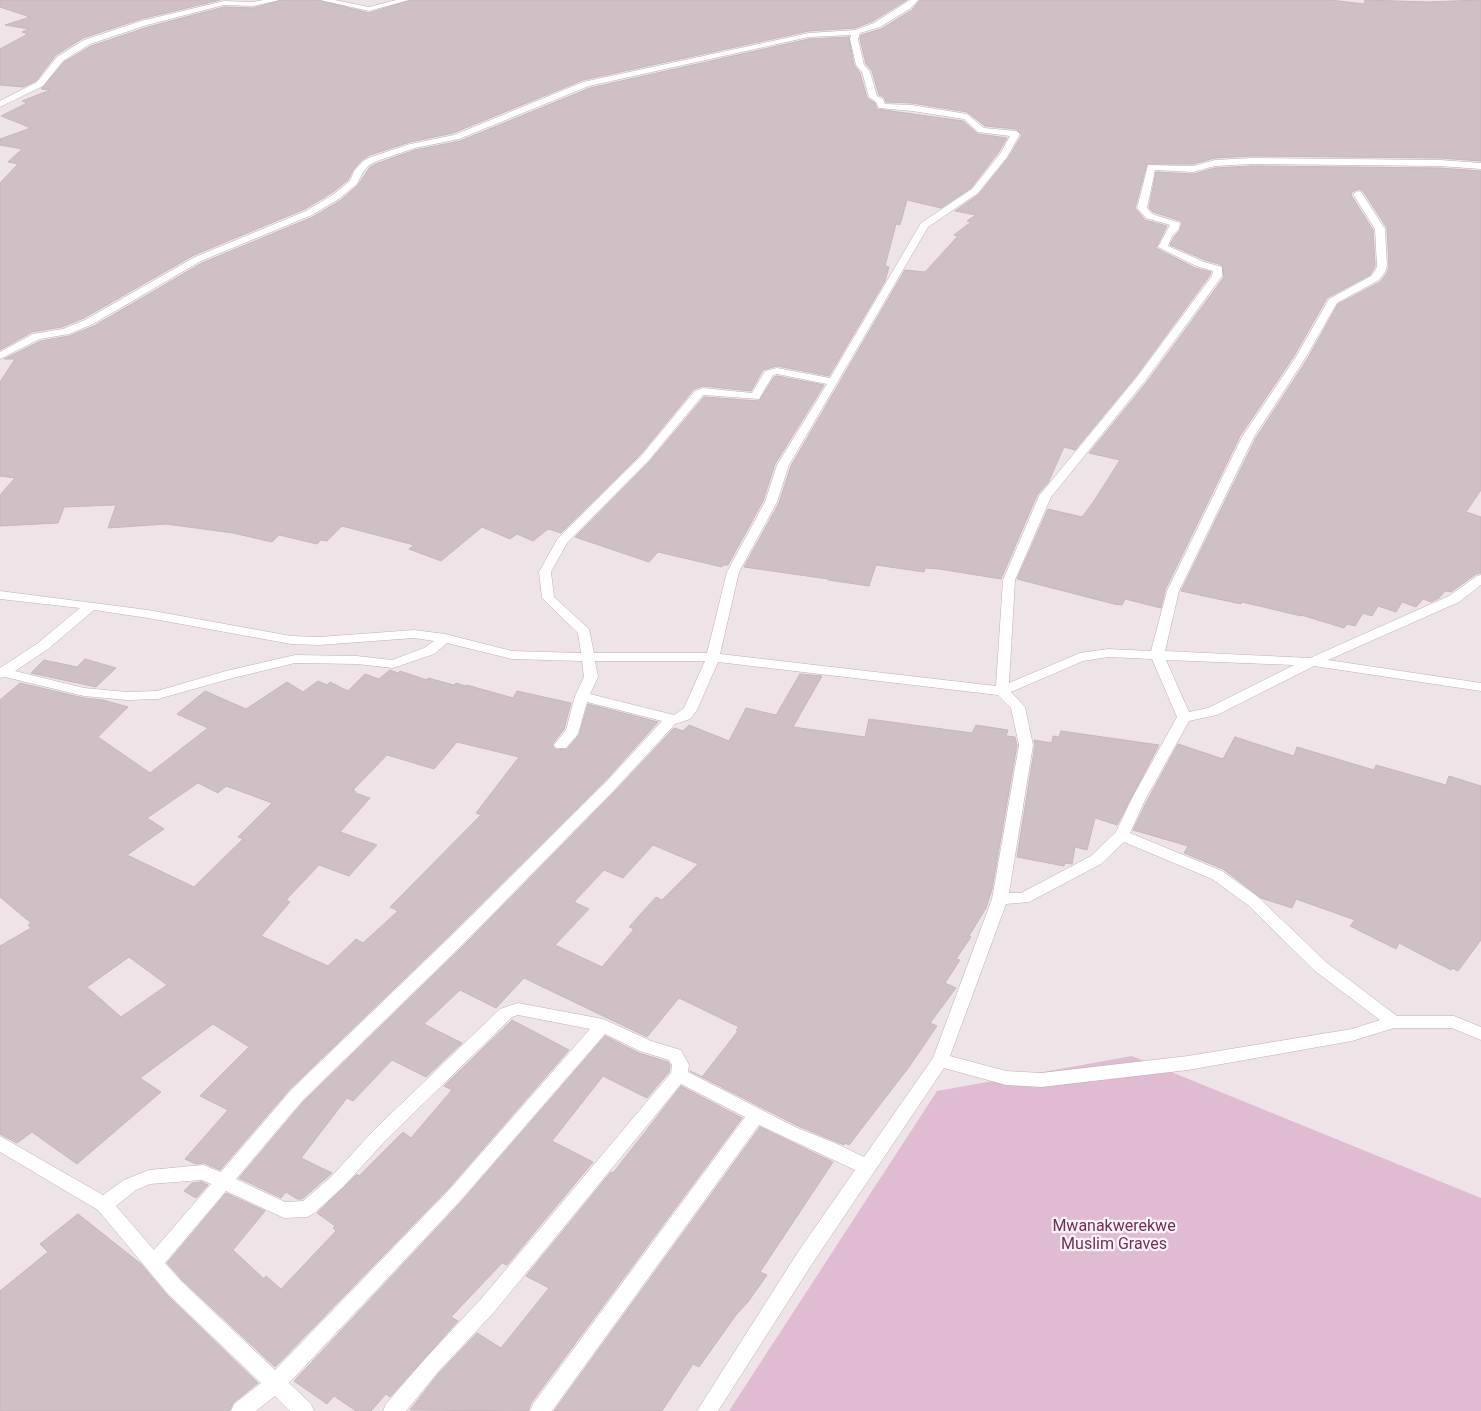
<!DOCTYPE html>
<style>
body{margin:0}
canvas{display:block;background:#eee4e7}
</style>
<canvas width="1481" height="1411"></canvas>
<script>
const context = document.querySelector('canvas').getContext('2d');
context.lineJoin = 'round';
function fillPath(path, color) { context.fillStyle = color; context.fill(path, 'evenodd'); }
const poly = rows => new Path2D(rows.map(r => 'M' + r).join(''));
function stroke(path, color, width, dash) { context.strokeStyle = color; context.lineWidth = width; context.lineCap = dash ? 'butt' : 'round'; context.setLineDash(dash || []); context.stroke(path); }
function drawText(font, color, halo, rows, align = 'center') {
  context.font = font + ' Roboto,sans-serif'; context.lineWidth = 4.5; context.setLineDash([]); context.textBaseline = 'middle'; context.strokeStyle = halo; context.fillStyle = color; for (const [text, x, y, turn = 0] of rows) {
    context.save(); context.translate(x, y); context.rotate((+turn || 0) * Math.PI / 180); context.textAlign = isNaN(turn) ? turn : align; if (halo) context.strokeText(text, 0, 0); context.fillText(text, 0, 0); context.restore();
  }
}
fillPath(poly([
 [1132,1056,1481,1198,1481,1411,729,1411,937,1091]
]), '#e0bcd2');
const building = poly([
 [0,0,220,0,141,19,83,38,56,55,36,81,23,87,0,85,0,49,28,34,22,32,29,29,5,25,30,17,0,7,0,0],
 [282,0,318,0,369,13,411,0,907,0,873,21,855,28,809,31,583,80,453,133,410,142,370,155,362,160,353,170,348,180,333,192,305,209,194,255,84,318,62,327,32,332,0,350,0,183,18,164,8,162,22,149,0,145,0,139,31,128,1,116,27,103,22,101,50,90,41,89,64,62,91,46,148,27,224,7,253,8,282,0],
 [920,0,1330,0,1364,4,1365,0,1428,2,1481,0,1481,161,1440,158,1252,156,1215,158,1193,164,1147,164,1135,208,1145,220,1167,226,1156,248,1195,268,1211,272,1210,275,1136,376,1075,450,1064,447,1048,483,1037,495,1001,579,939,569,925,568,924,572,876,565,869,586,828,580,828,579,744,567,779,503,791,466,905,270,925,272,958,236,954,235,971,222,967,221,976,215,955,211,979,194,1008,158,1022,135,1016,129,985,126,967,112,912,103,886,102,884,97,879,95,872,71,866,64,860,39,861,35,881,29,912,10,920,0],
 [849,37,854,65,860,73,867,98,875,103,877,109,963,121,978,134,1007,138,998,153,971,188,941,208,907,200,900,225,896,224,885,266,889,267,885,281,829,376,777,366,763,370,751,391,703,386,694,389,640,455,561,533,548,529,533,541,517,534,510,539,482,527,441,561,409,549,414,545,342,526,327,541,321,540,317,544,279,535,272,542,233,533,166,524,108,528,116,505,64,507,58,523,0,526,0,495,15,478,0,476,0,382,15,359,4,359,41,341,69,336,94,326,202,263,313,217,341,200,358,185,370,167,378,163,415,150,460,141,590,88,809,39,849,37],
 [1252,166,1440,168,1481,171,1481,490,1466,512,1481,517,1481,573,1476,574,1451,592,1445,591,1439,598,1431,602,1423,599,1416,607,1402,602,1396,612,1378,606,1372,616,1363,613,1355,626,1347,624,1344,628,1301,615,1301,616,1242,602,1241,604,1181,591,1256,438,1308,358,1338,304,1380,282,1387,273,1389,266,1387,228,1363,191,1359,189,1352,192,1351,195,1373,230,1375,266,1373,270,1370,275,1327,298,1294,356,1240,436,1165,590,1161,608,1125,599,1122,605,1114,604,1017,579,1048,509,1082,517,1094,501,1120,460,1089,453,1147,382,1224,277,1222,265,1205,260,1170,245,1174,237,1180,230,1182,223,1181,221,1153,212,1149,208,1156,172,1193,174,1215,168,1252,166],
 [777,376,824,385,775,464,763,501,728,565,723,565,722,567,658,552,649,562,575,537,650,461,704,397,759,401,774,377,777,376],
 [85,659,116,668,96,687,31,673,44,660,77,667,85,659],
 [390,670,398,673,400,671,427,680,428,678,454,685,456,683,466,686,467,685,513,698,517,691,571,703,564,729,552,745,556,750,567,749,579,735,588,704,658,722,606,780,451,934,290,1089,220,1170,204,1163,196,1164,185,1159,228,1110,200,1096,249,1047,213,1024,140,1078,161,1092,77,1164,32,1132,17,1143,0,1134,0,946,31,928,28,925,31,923,0,897,0,700,20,683,84,698,103,700,128,707,98,737,150,773,208,728,177,714,205,691,246,709,287,682,303,692,318,681,327,685,330,682,348,691,365,674,379,679,390,670],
 [457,742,519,757,476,813,481,815,390,907,398,911,363,943,356,939,328,966,261,936,290,902,286,900,319,865,349,876,377,845,340,832,370,798,355,793,356,792,353,790,387,755,434,769,457,742],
 [198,783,218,793,226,786,272,803,238,837,243,839,194,887,127,855,164,829,147,818,198,783],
 [129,957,167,985,121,1017,87,987,129,957],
 [800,674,822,676,793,727,865,737,869,719,972,733,976,725,1008,730,1006,736,1015,737,1017,745,992,889,986,908,969,936,971,937,956,959,960,960,945,983,956,988,930,1023,937,1026,909,1067,849,1145,845,1143,844,1145,796,1125,690,1071,702,1077,738,1031,736,1030,739,1027,679,998,647,1037,524,978,496,1008,460,990,424,1024,462,1043,426,1077,392,1060,353,1101,347,1098,301,1158,332,1173,302,1199,297,1199,286,1192,281,1198,239,1178,304,1101,465,944,618,788,674,728,683,731,689,725,729,741,746,708,776,715,800,674],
 [653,845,698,864,662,900,656,897,629,927,634,929,602,967,555,945,589,909,574,902,604,870,623,878,653,845],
 [1061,731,1159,745,1117,825,1095,818,1087,850,1075,847,1072,864,1065,863,1064,866,1017,857,1035,745,1034,740,1052,743,1053,736,1059,737,1061,731],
 [1235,737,1294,756,1297,747,1374,770,1376,765,1446,785,1449,776,1481,786,1481,940,1458,971,1452,968,1451,970,1399,943,1396,949,1350,926,1355,920,1296,899,1292,908,1261,898,1223,869,1184,853,1188,846,1133,830,1147,801,1178,744,1223,759,1235,737],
 [512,1020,569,1050,448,1189,275,1367,183,1281,167,1263,226,1193,265,1211,233,1250,264,1279,266,1276,281,1289,336,1231,333,1228,335,1226,317,1213,357,1174,359,1176,403,1132,411,1138,452,1090,444,1086,512,1020],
 [605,1036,639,1053,668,1062,670,1065,669,1072,647,1098,603,1076,552,1141,593,1162,507,1265,502,1263,451,1317,458,1321,390,1397,386,1394,371,1411,356,1411,334,1396,327,1404,294,1381,462,1201,605,1036],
 [681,1086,742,1118,531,1403,528,1411,410,1410,439,1373,477,1333,501,1348,549,1288,526,1276,611,1172,613,1173,681,1086],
 [760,1127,833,1162,760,1272,767,1275,748,1302,736,1315,699,1367,693,1364,662,1411,554,1411,760,1127],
 [202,1182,208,1185,196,1198,184,1191,192,1183,202,1182],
 [78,1214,141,1264,167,1295,258,1383,233,1403,229,1411,0,1411,0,1291,48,1252,40,1244,78,1214]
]);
fillPath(building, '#cfc0c5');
stroke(building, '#c8b6bb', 1);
const minor = poly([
 [263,0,280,0,253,6,224,5,147,25,90,44,63,61,43,86,0,107,0,101,37,82,57,57,84,40,141,21,224,1,253,2,263,0],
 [320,0,335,0,369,7,396,0,409,0,369,11,320,0],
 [910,0,918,0,911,8,880,27,860,33,858,39,864,65,870,72,877,96,883,99,885,104,912,105,967,114,984,128,1016,131,1020,134,1007,157,978,193,928,227,789,465,777,502,739,572,720,654,996,686,1003,580,1039,496,1137,377,1212,276,1213,271,1196,266,1158,247,1170,225,1146,218,1137,208,1148,165,1193,166,1215,160,1252,158,1440,160,1481,163,1481,169,1440,166,1252,164,1215,166,1193,172,1155,170,1147,208,1152,214,1180,223,1179,229,1172,236,1168,246,1204,262,1222,267,1222,276,1145,381,1051,497,1015,580,1009,683,1080,653,1108,649,1151,651,1167,591,1242,437,1296,357,1329,299,1371,276,1375,271,1377,266,1375,229,1353,194,1358,191,1361,192,1385,229,1387,266,1385,272,1379,280,1337,303,1306,357,1254,437,1179,591,1165,651,1310,658,1449,596,1477,576,1481,575,1481,585,1459,602,1328,660,1481,683,1481,691,1314,666,1217,715,1189,721,1145,800,1130,833,1222,871,1258,897,1327,963,1397,1016,1454,1016,1481,1027,1481,1040,1452,1028,1394,1028,1352,1041,1188,1070,1041,1087,1006,1085,944,1068,812,1264,718,1411,697,1411,798,1252,855,1170,759,1125,552,1411,530,1411,533,1404,745,1117,681,1084,495,1311,438,1372,406,1411,383,1411,386,1404,424,1360,481,1299,671,1073,672,1065,669,1060,640,1051,605,1034,461,1200,289,1383,311,1404,314,1411,290,1411,275,1396,256,1411,231,1411,234,1404,261,1383,168,1294,98,1210,0,1152,0,1136,103,1195,124,1180,149,1170,203,1165,221,1172,291,1090,452,935,607,781,662,721,587,702,578,734,566,748,556,748,554,745,566,730,575,696,584,677,582,661,512,659,447,643,434,654,393,668,357,664,295,663,229,679,158,699,127,700,84,696,5,677,0,678,0,668,38,643,80,608,0,599,0,591,148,610,291,636,319,637,414,630,445,634,512,651,581,653,578,633,542,598,539,572,558,538,641,456,695,391,703,388,752,393,765,371,777,368,830,378,921,223,972,189,1000,154,1010,136,978,132,964,119,912,111,879,108,876,102,869,97,862,72,856,65,850,39,851,35,809,37,589,86,459,139,415,148,377,161,369,165,363,172,357,184,340,198,312,215,201,261,93,324,69,334,40,339,0,359,0,352,33,334,63,329,85,320,195,257,306,211,334,194,350,181,354,171,363,161,371,157,410,144,454,135,583,82,809,33,855,30,874,23,910,0],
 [777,374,827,384,777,465,765,502,727,572,707,653,594,653,589,629,554,597,551,572,567,543,649,460,703,395,759,399,773,375,777,374],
 [94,610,148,618,291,644,319,645,414,638,434,641,424,648,392,660,357,656,295,655,226,671,157,691,127,692,84,688,15,671,48,649,94,610],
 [1108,657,1152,659,1177,717,1131,800,1116,832,1091,856,1021,893,1009,893,1033,745,1025,707,1011,692,1083,661,1108,657],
 [1166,660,1294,665,1208,708,1189,712,1166,660],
 [595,661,705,661,684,708,674,715,590,694,598,677,595,661],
 [718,662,998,695,1011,708,1019,745,992,899,933,1058,864,1157,835,1143,795,1127,688,1072,689,1065,681,1050,651,1041,603,1019,518,1003,500,1009,373,1131,331,1177,303,1201,285,1202,236,1179,303,1100,464,943,617,787,675,724,690,719,697,710,718,662],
 [1124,842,1212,879,1248,905,1315,971,1380,1020,1352,1029,1188,1056,1041,1073,1006,1071,950,1056,1006,904,1029,902,1101,864,1124,842],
 [518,1015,590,1029,449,1190,275,1370,182,1282,165,1263,226,1191,284,1218,307,1217,313,1214,343,1187,385,1141,512,1017,518,1015],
 [202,1180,211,1184,154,1250,116,1206,136,1190,150,1184,202,1180]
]);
stroke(minor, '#bdaeb1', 1);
fillPath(minor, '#fff');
drawText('16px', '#792a53', '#faf5f7', [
 ["Mwanakwerekwe",1114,1227],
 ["Muslim Graves",1114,1245]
]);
</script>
